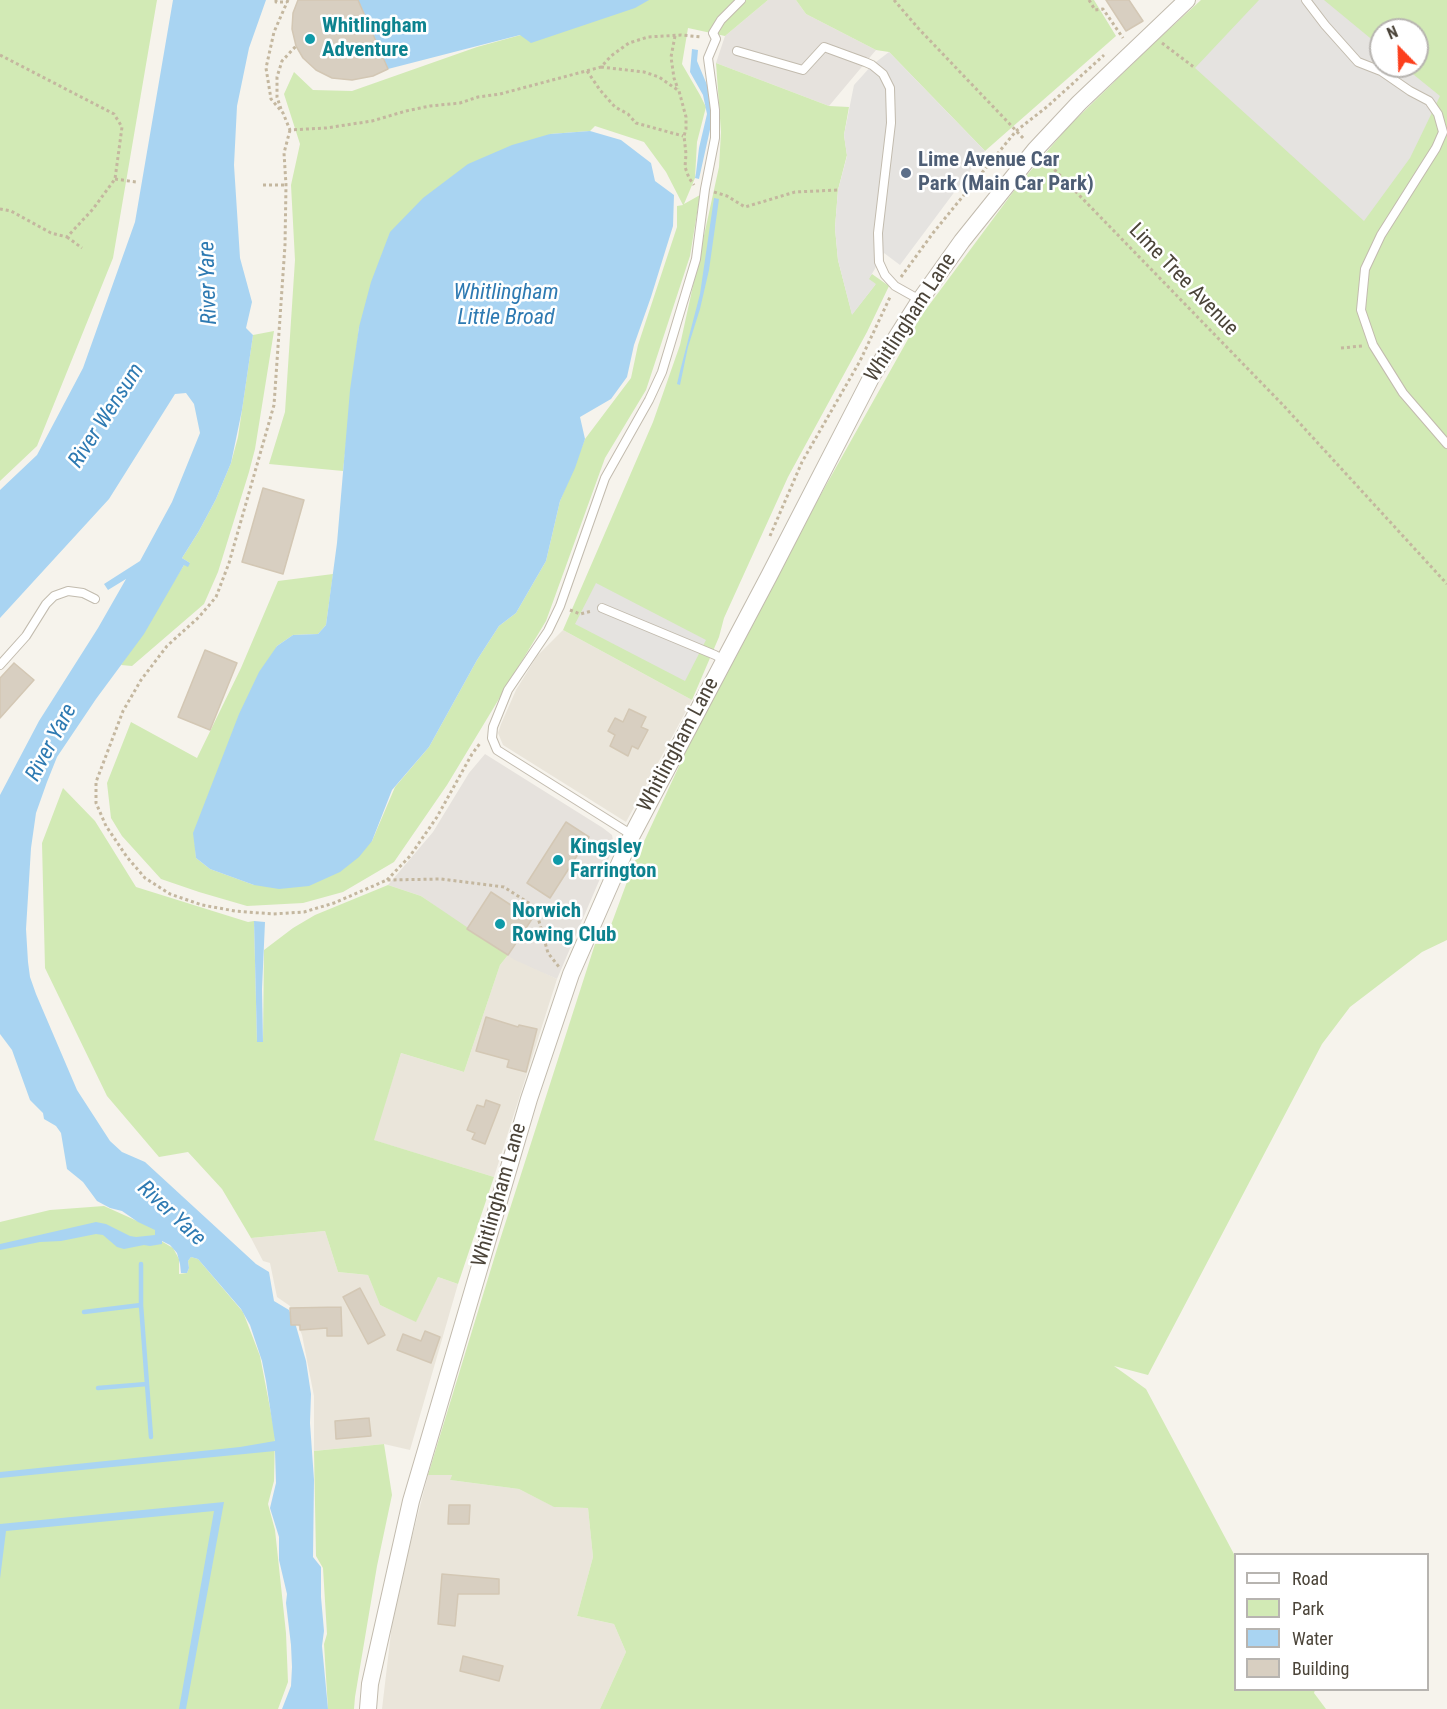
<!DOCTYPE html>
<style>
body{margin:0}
#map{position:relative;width:1447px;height:1709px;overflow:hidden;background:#f6f3ec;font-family:"Roboto Condensed",sans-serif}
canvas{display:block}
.legend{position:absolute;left:1234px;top:1553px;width:195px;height:138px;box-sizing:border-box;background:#fff;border:2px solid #b7b4b0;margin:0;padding:8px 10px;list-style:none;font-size:18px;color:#4b4439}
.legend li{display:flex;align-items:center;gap:12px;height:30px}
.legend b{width:30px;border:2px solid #b7b4b0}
.north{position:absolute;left:1369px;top:18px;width:60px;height:60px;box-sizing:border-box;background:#fff;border:2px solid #b7b4b0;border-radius:50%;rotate:337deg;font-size:16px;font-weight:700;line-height:24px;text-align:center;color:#4b4439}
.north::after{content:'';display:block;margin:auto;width:21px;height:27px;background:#fc3f1d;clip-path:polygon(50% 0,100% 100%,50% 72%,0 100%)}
</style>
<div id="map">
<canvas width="1447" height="1709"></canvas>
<ul class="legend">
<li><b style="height:8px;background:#fff"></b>Road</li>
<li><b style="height:16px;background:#d2eab5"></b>Park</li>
<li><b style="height:16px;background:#a9d4f2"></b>Water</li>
<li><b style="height:16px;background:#d8cfc1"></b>Building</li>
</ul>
<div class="north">N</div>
</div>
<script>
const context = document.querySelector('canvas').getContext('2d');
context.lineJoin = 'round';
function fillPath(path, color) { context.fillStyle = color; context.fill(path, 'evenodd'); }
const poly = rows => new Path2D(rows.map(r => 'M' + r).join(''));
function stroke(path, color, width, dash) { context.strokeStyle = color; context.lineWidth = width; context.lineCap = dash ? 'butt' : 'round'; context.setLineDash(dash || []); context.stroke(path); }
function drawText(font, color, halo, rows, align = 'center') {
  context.font = font + ' "Roboto Condensed",sans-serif'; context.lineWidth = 5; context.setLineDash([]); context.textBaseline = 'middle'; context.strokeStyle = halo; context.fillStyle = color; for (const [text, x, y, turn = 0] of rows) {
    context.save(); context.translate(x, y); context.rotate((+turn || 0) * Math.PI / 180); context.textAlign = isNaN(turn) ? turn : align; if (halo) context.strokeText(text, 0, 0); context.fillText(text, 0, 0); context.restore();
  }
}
fillPath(poly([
 [563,630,692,700,626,822,503,745,498,733,501,724,516,690,537,656],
 [508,955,557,979,494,1177,373,1140,401,1053,464,1072,500,965],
 [325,1231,338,1272,368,1275,380,1305,416,1321,438,1277,458,1284,410,1450,384,1444,314,1451,314,1396,302,1335,290,1306,277,1297,270,1263,263,1261,251,1238],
 [428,1475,452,1475,450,1480,519,1489,555,1507,588,1508,593,1557,577,1616,614,1624,626,1652,600,1709,382,1709,394,1607]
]), '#eae5da');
fillPath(poly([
 [768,0,796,0,806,14,876,50,829,106,716,63,725,36],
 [485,754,603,828,612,835,614,846,557,979,515,960,467,929,421,896,388,885,433,832,469,773]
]), '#e6e2dd');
fillPath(poly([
 [0,0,157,0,113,258,37,446,0,481],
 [648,0,768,0,725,36,688,28,682,64,700,95,706,107,697,142,695,178,684,204,700,195,690,256,646,390,605,458,546,621,447,785,394,862,343,892,303,903,247,906,199,892,161,879,122,836,111,818,107,783,131,722,197,758,241,668,278,581,333,574,326,625,318,634,293,635,277,646,194,833,196,858,210,869,254,885,372,841,395,787,429,747,477,660,499,626,516,613,546,561,560,501,585,439,631,378,638,345,677,227,677,206,683,205,666,172,644,142,595,126,590,131,550,134,359,327,343,471,269,464,285,412,295,260,291,185,300,144,284,94,294,72,313,90,352,91,477,47],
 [796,0,1094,0,1116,36,985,151,889,52,876,50,806,14],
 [1201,0,1447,0,1447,940,1422,952,1350,1007,1322,1044,1148,1375,1114,1366,1146,1389,1235,1556,1236,1690,1315,1690,1314,1693,1326,1709,600,1709,626,1652,614,1624,577,1616,593,1557,588,1508,554,1507,519,1489,450,1480,452,1475,428,1475,497,1249,595,944,604,944,634,863,694,734,793,544,921,316,1016,188,1067,128,1153,44],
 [1381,30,1417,30,1417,66,1381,66],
 [716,63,829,106,849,107,844,135,847,155,838,190,835,228,838,260,852,314,875,285,868,279,872,274,889,286,867,332,788,477,724,618,719,637,692,700,563,630,653,422,680,345,719,167,721,132],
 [274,331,255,449,249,472,218,572,204,604,132,666,121,665,184,565,190,563,182,558,199,531,216,499,231,463,238,437,253,335],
 [63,788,95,821,136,887,248,922,254,921,257,1042,263,1042,264,950,293,928,315,915,388,885,421,896,508,955,500,965,464,1072,401,1053,374,1140,494,1177,458,1284,438,1277,416,1322,380,1305,368,1275,338,1272,325,1231,251,1238,222,1189,188,1152,159,1157,107,1096,45,968,42,843],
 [104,1206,155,1229,156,1238,173,1248,179,1259,179,1274,187,1273,189,1268,188,1261,191,1257,198,1259,243,1312,260,1356,275,1434,274,1481,268,1504,275,1530,286,1633,288,1682,278,1709,0,1709,0,1222,50,1210],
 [384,1444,392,1495,377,1566,355,1697,354,1709,328,1709,324,1644,327,1634,323,1568,316,1556,314,1451]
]), '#d2eab5');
fillPath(poly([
 [1259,0,1324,0,1381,47,1381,66,1403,66,1440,96,1410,158,1364,221,1195,68],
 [889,52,985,151,900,265,884,253,869,279,876,284,852,315,838,260,835,228,838,190,847,156,844,135,854,85,872,65],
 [596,583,706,640,685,681,575,624]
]), '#e5e3e0');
fillPath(poly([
 [173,0,266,0,249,48,237,106,234,165,240,258,252,302,246,328,253,335,242,410,231,463,216,499,199,531,182,558,190,563,188,567,184,565,144,634,96,699,57,757,47,782,36,813,31,848,26,929,28,962,30,977,36,994,77,1090,110,1141,122,1152,145,1162,256,1264,269,1272,274,1301,289,1310,296,1326,306,1361,311,1394,310,1423,314,1480,313,1557,321,1567,321,1597,324,1631,322,1646,328,1709,282,1709,291,1686,292,1667,291,1645,286,1603,287,1594,279,1560,279,1537,270,1508,276,1483,275,1451,0,1478,0,1472,240,1447,275,1441,266,1381,262,1361,250,1325,241,1309,198,1259,191,1257,188,1261,189,1268,187,1273,181,1273,180,1264,177,1253,170,1245,162,1241,162,1244,150,1246,144,1245,124,1249,117,1247,103,1235,96,1234,61,1241,40,1242,0,1250,0,1244,96,1222,106,1224,130,1236,136,1237,155,1235,155,1230,138,1222,122,1211,110,1208,97,1201,83,1182,67,1169,61,1133,56,1126,44,1119,43,1113,30,1100,12,1050,0,1034,0,795,39,721,98,628,126,579,108,590,104,584,140,561,172,502,200,433,194,404,186,393,175,394,109,499,0,618,0,490,37,455,83,368,135,222],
 [358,0,649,0,635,8,531,43,520,35,388,69],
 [692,49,698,50,697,61,710,92,712,105,711,125,699,179,695,178,696,173,699,148,707,114,703,95,690,72],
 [590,131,621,140,651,163,655,181,674,195,673,226,651,297,634,345,627,377,611,399,580,417,585,439,575,468,560,501,546,561,516,613,499,626,477,660,429,747,392,790,372,841,359,857,340,872,309,886,279,889,254,885,210,869,196,858,193,833,239,714,259,672,277,646,293,635,318,634,326,625,337,543,350,390,359,327,371,282,390,232,423,198,468,164,512,145,550,134],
 [714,198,719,199,709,270,700,309,688,347,680,385,677,384,680,371,700,294],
 [254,921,265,922,262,989,263,1042,257,1042],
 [224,1502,186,1709,179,1709,214,1511,6,1531,0,1579,0,1524]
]), '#a9d4f2');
stroke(poly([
 [141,1264,141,1305,151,1437],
 [84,1312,141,1305],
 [98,1388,147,1384]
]), '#a9d4f2', 4.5);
const building = poly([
 [298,0,358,0,388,69,373,76,352,80,332,78,316,70,303,58,296,46,292,29,293,13,298,0],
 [1106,0,1129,0,1143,21,1126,31,1106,0],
 [263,488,304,500,283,574,242,562,263,488],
 [205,650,237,663,210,730,178,717,205,650],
 [14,663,34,680,0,718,0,678,14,663],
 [629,709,646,717,641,727,648,730,638,749,632,746,628,756,610,746,615,735,608,731,615,718,623,722,629,709],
 [566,822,589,837,550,898,527,883,566,822],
 [491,892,532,919,508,955,467,929,491,892],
 [486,1017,518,1027,519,1025,537,1029,526,1072,507,1067,509,1060,476,1051,486,1017],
 [486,1100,500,1105,485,1144,472,1139,475,1133,467,1130,477,1105,484,1107,486,1100],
 [360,1288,385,1335,368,1344,343,1297,360,1288],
 [341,1307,342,1336,327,1336,327,1328,300,1330,300,1325,291,1325,290,1308,341,1307],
 [425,1331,440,1337,431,1363,397,1350,403,1334,421,1341,425,1331],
 [369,1418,371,1436,336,1439,335,1421,369,1418],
 [449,1505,470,1505,469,1524,448,1524,449,1505],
 [442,1574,499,1579,499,1594,458,1594,455,1626,438,1624,442,1574],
 [463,1656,503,1666,499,1681,460,1671,463,1656]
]);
fillPath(building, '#d8cfc1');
stroke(building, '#d3c7b4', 1.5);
const service = poly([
 [1306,0,1325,25,1358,62,1381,71,1410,91,1429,101,1438,114,1443,132,1436,148,1381,235,1365,269,1361,310,1373,345,1403,393,1447,444],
 [737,51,803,70,824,47,865,62,872,65,883,74,890,88,891,123,878,233,879,262,885,275,895,286,920,300],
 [602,608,715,655,724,660],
 [0,665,26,636,46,604,54,596,68,591,83,593,95,599],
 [632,835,497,750,492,738,493,727,508,690,548,631,560,606,605,478,649,400,662,372,696,259,705,189,715,138,715,110,708,58,716,39,713,33,721,20,741,0]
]);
const minor = poly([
 [368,1709,370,1684,411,1501,529,1099,571,974,632,835,769,576,872,376,920,300,962,241,1035,150,1079,103,1187,0]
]);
stroke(service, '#c2bbae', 10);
stroke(minor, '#c2bbae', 18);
stroke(poly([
 [276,0,276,2,287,2],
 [288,0,274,32,266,68,271,99,283,113,290,130,326,128,372,121,406,111,430,106,460,103,478,97,500,94,601,67,611,56,629,43,648,37,681,35,702,37],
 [894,0,918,28,1024,139],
 [1089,0,1095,10,1103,9,1123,38],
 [675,36,671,57,674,78,678,89],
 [1162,43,1195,68],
 [0,55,114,114,122,127,115,179,93,209,67,237,51,233,11,211,0,209],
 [601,67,644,72,659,77,679,91,686,117,686,129,684,136,686,154,685,167,689,178,694,185],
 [587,71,600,90,615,107,628,114,636,123,683,136],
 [281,109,277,97,277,77,282,61,296,46],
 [290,130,284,153,286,185,285,245,274,405,229,563,216,597,199,617,167,646,141,680,123,711,96,782,96,803,106,826,127,857,145,878,170,894,202,905,235,911,273,914,304,912,334,903,387,880,441,879,504,887,535,907,548,953,559,967],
 [1046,161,1283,405,1447,584],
 [115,179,136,182],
 [263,185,286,185],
 [714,192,727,196,745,207,795,192,838,190],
 [67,237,82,248],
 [901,277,933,233,1016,131,1048,106,1104,55],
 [1341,348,1362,346],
 [770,536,802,462,860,361,891,295],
 [570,610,580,614,592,611],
 [387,880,410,856,437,817,472,754,481,742]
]), '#c4b79f', 3, [3, 3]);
stroke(service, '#fff', 8);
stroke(minor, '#fff', 16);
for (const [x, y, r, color] of [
 [310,39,6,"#0f9aa8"],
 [906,173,6,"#5c6f8a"],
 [558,860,6,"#0f9aa8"],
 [500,924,6,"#0f9aa8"]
]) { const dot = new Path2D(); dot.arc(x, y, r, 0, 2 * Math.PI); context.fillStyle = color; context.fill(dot); stroke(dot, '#fff', 2); }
drawText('bold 21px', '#0d838f', '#fff', [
 ["Whitlingham",322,27],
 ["Adventure",322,51],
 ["Kingsley",570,848],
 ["Farrington",570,872],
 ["Norwich",512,912],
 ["Rowing Club",512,936]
], 'left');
drawText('bold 21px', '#4e5e75', '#fff', [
 ["Lime Avenue Car",918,161],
 ["Park (Main Car Park)",918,185]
], 'left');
drawText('21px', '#4b4439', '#fff', [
 ["Lime Tree Avenue",1183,280,46],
 ["Whitlingham Lane",911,318,-57],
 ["Whitlingham Lane",679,745,-62],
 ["Whitlingham Lane",500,1195,-74]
]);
drawText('italic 22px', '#2e7ab2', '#fff', [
 ["River Yare",209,283,-92],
 ["Whitlingham",506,293],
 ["Little Broad",506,318],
 ["River Wensum",107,416,-57],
 ["River Yare",52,743,-62],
 ["River Yare",171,1214,43]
]);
</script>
